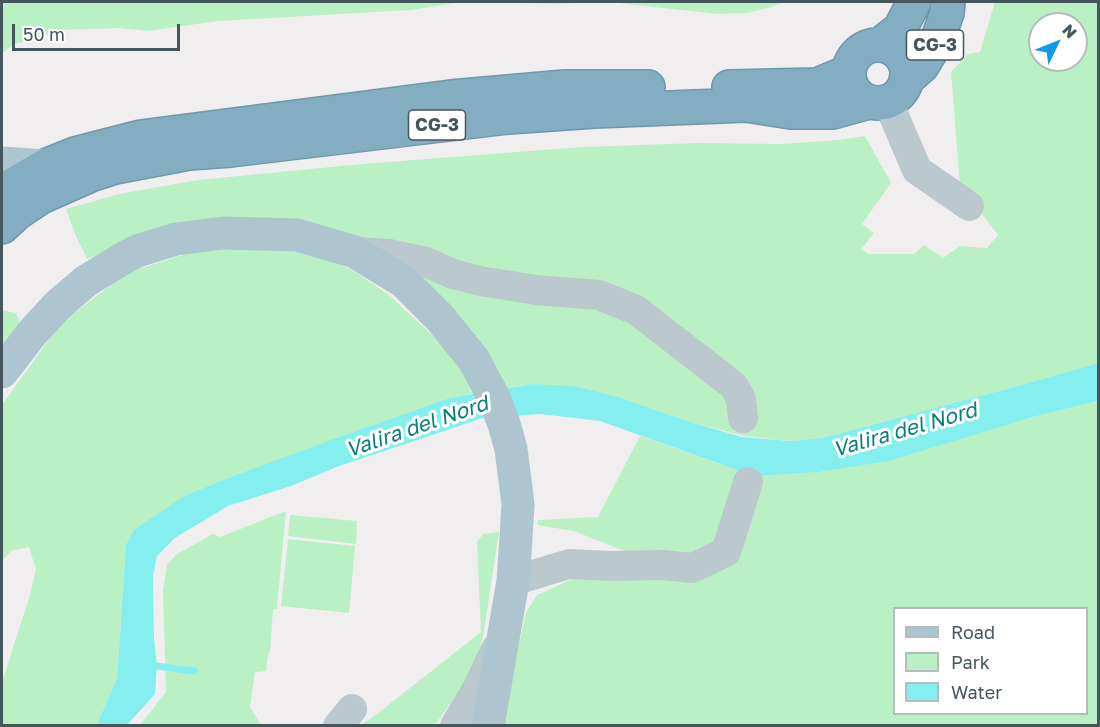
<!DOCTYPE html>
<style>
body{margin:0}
#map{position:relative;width:1100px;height:727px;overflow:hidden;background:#f1eeef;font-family:"Golos Text",sans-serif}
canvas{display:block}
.frame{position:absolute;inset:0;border:3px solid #45565d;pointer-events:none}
.legend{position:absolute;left:893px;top:607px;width:195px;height:108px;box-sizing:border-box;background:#fff;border:2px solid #b5bbbe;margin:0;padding:8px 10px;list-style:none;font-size:18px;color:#45565d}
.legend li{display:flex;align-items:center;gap:12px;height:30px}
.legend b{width:30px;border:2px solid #b5bbbe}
.north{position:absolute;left:1028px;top:12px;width:60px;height:60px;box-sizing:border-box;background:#fff;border:2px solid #b5bbbe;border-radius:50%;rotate:47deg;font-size:16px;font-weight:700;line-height:24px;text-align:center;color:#45565d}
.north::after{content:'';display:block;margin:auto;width:21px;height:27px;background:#119ae8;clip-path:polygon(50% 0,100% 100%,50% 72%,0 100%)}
.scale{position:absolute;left:12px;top:24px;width:168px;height:27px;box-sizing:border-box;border:3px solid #45565d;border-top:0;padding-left:8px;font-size:18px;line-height:21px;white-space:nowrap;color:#45565d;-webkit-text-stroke:4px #fff;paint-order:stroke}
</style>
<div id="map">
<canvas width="1100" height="727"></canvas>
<div class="frame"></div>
<ul class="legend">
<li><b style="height:8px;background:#acc5cf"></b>Road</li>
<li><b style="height:16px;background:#baf1c4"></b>Park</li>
<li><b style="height:16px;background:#85eff0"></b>Water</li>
</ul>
<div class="north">N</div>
<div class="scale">50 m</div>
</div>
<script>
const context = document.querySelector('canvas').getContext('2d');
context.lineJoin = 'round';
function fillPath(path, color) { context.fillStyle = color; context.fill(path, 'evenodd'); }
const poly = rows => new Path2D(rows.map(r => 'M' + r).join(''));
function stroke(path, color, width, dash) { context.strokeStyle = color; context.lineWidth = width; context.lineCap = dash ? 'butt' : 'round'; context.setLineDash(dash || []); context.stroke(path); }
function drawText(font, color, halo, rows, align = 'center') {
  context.font = font + ' "Golos Text",sans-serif'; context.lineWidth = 6; context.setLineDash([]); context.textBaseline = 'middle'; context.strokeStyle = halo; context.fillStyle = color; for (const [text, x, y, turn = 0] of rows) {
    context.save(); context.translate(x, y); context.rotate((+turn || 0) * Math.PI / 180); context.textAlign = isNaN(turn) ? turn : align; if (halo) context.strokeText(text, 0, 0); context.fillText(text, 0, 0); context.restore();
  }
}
fillPath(poly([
 [2,2,461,2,411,10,218,21,147,31,118,28,63,30,15,44,2,53],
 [482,2,784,2,771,7,747,13,718,14,617,3,590,2,559,4],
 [995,2,1098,2,1098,363,1014,387,822,438,790,441,744,436,687,421,619,397,532,384,507,388,364,243,126,243,87,259,75,234,66,209,119,194,198,180,362,164,581,147,698,143,781,144,838,140,865,136,891,183,862,224,874,233,861,249,869,254,914,254,924,245,943,258,960,246,987,248,998,235,960,186,951,72,968,54,980,52],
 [1040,24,1076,24,1076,60,1040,60],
 [252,246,304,251,351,269,389,295,435,338,461,368,472,394,449,398,233,476,186,495,126,545,117,679,96,726,2,725,2,682,30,595,36,569,29,547,11,551,2,561,2,405,61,323,127,273,191,252],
 [2,310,16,313,20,323,2,347],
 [1098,401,1098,725,501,726,526,613,537,595,575,578,653,559,619,549,574,531,537,525,538,520,598,517,640,436,755,476,1029,418],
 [894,608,1086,608,1086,714,894,714],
 [286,511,277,609,273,609,270,651,268,655,266,671,255,672,250,707,261,725,140,725,166,692,163,590,167,565,177,554,213,534,220,537],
 [290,515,357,521,356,544,288,536],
 [499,532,483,637,472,673,435,725,359,726,372,718,481,632,477,542,483,534],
 [288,539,355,546,349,613,281,606]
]), '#baf1c4');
fillPath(poly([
 [1098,363,1098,401,1029,418,889,461,818,472,754,476,600,421,540,414,483,418,339,466,291,486,228,506,175,538,157,556,153,576,154,638,157,666,155,694,127,725,96,726,117,679,126,545,134,530,186,495,233,476,331,440,449,398,532,384,574,386,619,397,687,421,742,437,790,441,822,438,1014,387]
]), '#85eff0');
stroke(poly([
 [149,665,194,671]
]), '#85eff0', 7);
const highway = poly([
 [881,44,900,29,914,2],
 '849 74a29 29 0 1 1 58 0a29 29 0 1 1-58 0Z',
 [906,80,922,66,937,41,947,13,948,2],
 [729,87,817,85,848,72],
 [2,192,17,182,45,166,75,154,141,137,451,97,565,87,648,87],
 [2,227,17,213,41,197,93,174,115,167,189,153,231,150,508,117,595,111,746,105,791,112,833,112,869,102]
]);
stroke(highway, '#6f98ab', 36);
stroke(poly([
 [888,102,917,170,969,206],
 [355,252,389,254,426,262,453,274,480,281,536,290,599,295,636,310,734,386,741,399,743,418],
 [513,581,569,564,612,566,663,565,692,568,726,552,748,482],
 [338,726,352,709],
 [455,726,477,689,496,649]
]), '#bbc9ce', 30);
stroke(poly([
 [2,163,45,166],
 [2,372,33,332,58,305,86,281,122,259,137,251,176,239,223,233,297,235,355,252,404,282,440,318,474,360,494,398,504,424,511,449,518,504,516,538,513,581,488,726]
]), '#acc5cf', 33);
stroke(highway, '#83adc0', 33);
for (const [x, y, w] of [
 [935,45,57],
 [437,125,57]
]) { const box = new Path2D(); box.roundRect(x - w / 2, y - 15, w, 30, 4.5); context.fillStyle = '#fff'; context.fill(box); stroke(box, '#45565d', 1.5); }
drawText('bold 18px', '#45565d', null, [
 ["CG-3",935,45],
 ["CG-3",437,125]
]);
drawText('italic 21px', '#097f80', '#fff', [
 ["Valira del Nord",417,427,-19],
 ["Valira del Nord",905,430,-16]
]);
</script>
